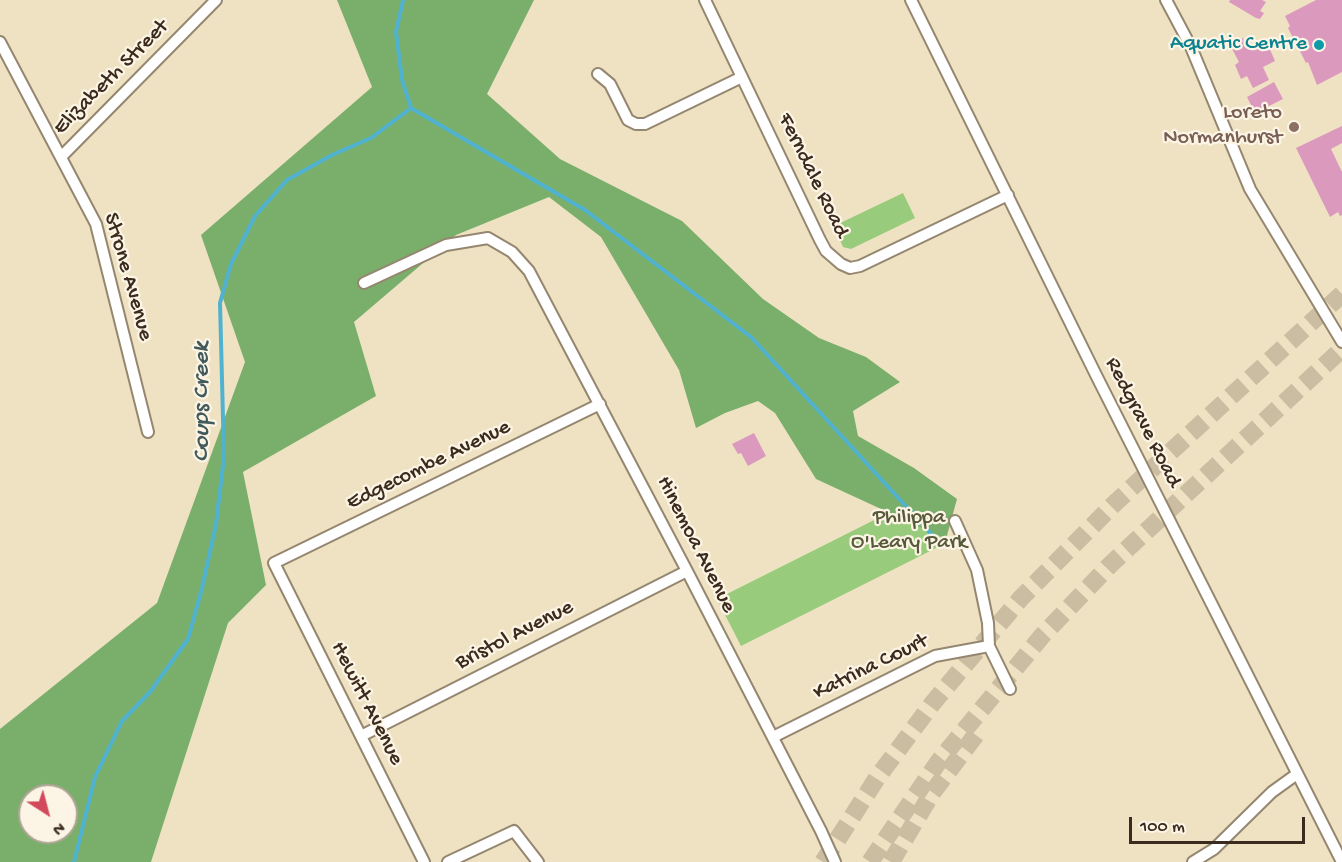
<!DOCTYPE html>
<style>
body{margin:0}
#map{position:relative;width:1342px;height:862px;overflow:hidden;background:#efe2c2;font-family:"Gochi Hand",sans-serif}
canvas{display:block}
.north{position:absolute;left:18px;top:784px;width:60px;height:60px;box-sizing:border-box;background:#fcf5e5;border:2px solid #afa495;border-radius:50%;rotate:144deg;font-size:16px;font-weight:700;line-height:24px;text-align:center;color:#3b2a1e}
.north::after{content:'';display:block;margin:auto;width:21px;height:27px;background:#d1495b;clip-path:polygon(50% 0,100% 100%,50% 72%,0 100%)}
.scale{position:absolute;left:1129px;top:817px;width:176px;height:27px;box-sizing:border-box;border:3px solid #3b2a1e;border-top:0;padding-left:8px;font-size:18px;line-height:21px;white-space:nowrap;color:#3b2a1e;-webkit-text-stroke:4px #fcf5e5;paint-order:stroke}
</style>
<div id="map">
<canvas width="1342" height="862"></canvas>
<div class="north">N</div>
<div class="scale">100 m</div>
</div>
<script>
const context = document.querySelector('canvas').getContext('2d');
context.lineJoin = 'round';
function fillPath(path, color) { context.fillStyle = color; context.fill(path, 'evenodd'); }
const poly = rows => new Path2D(rows.map(r => 'M' + r).join(''));
function stroke(path, color, width, dash) { context.strokeStyle = color; context.lineWidth = width; context.lineCap = dash ? 'butt' : 'round'; context.setLineDash(dash || []); context.stroke(path); }
function drawText(font, color, halo, rows, align = 'center') {
  context.font = font + ' "Gochi Hand",sans-serif'; context.lineWidth = 4.5; context.setLineDash([]); context.textBaseline = 'middle'; context.strokeStyle = halo; context.fillStyle = color; for (const [text, x, y, turn = 0] of rows) {
    context.save(); context.translate(x, y); context.rotate((+turn || 0) * Math.PI / 180); context.textAlign = isNaN(turn) ? turn : align; if (halo) context.strokeText(text, 0, 0); context.fillText(text, 0, 0); context.restore();
  }
}
fillPath(poly([
 [903,193,915,218,851,249,843,247,834,226],
 [924,495,946,543,741,646,717,599]
]), '#98cb7b');
fillPath(poly([
 [337,0,534,0,487,94,560,159,682,221,763,299,819,338,866,357,900,382,853,411,858,436,914,468,957,499,946,539,816,479,775,413,758,401,725,413,696,428,679,370,601,237,549,197,456,235,354,322,376,396,243,472,266,585,228,623,151,862,0,862,0,729,157,603,245,362,201,235,372,87],
 [30,796,66,796,66,832,30,832]
]), '#7aaf6b');
stroke(poly([
 [411,108,585,210,751,337,934,537],
 [74,862,95,777,122,721,150,692,188,639,202,588,216,524,224,457,220,303,231,264,255,216,287,180,332,155,371,138,411,108,402,80,396,32,403,0]
]), '#50b2cf', 4);
fillPath(poly([
 [1230,0,1262,0,1266,2,1260,11,1264,13,1260,19,1256,18,1229,2],
 [1316,0,1342,0,1342,72,1317,85,1308,62,1306,63,1288,28,1290,26,1285,16],
 [1243,38,1244,42,1265,49,1269,47,1275,61,1263,67,1269,80,1253,88,1247,76,1241,79,1235,65,1239,62,1230,45],
 [1274,82,1283,99,1255,113,1247,97],
 [1342,126,1342,143,1331,149,1342,172,1342,215,1340,216,1338,212,1330,217,1296,148],
 [754,433,766,456,748,466,741,453,738,454,732,444]
]), '#dc99be');
stroke(poly([
 [823,862,877,778,932,704,1021,598,1115,503,1342,294],
 [870,862,939,761,1042,636,1111,564,1342,349],
 [891,862,932,793,981,728]
]), '#cbbda1', 18, [18, 9]);
const minor = poly([
 [705,0,820,240,826,251,841,264,850,268,860,266,1008,195],
 [911,0,1097,377,1342,862],
 [1166,0,1191,47,1250,189,1342,342],
 [0,42,96,224,148,432],
 [598,74,610,84,628,120,636,124,645,124,742,77],
 [61,157,216,0],
 [364,283,446,245,488,238,512,252,529,271,687,571,821,831,835,862],
 [955,521,977,570,988,623,989,646,1010,689],
 [361,736,687,571],
 [773,737,935,656,989,646],
 [424,862,274,563,600,404],
 [448,862,514,831,538,862],
 [1193,862,1214,849,1272,792,1297,774]
]);
stroke(minor, '#958670', 14);
stroke(minor, '#fff', 10);
for (const [x, y, r, color] of [
 [1319,45,6,"#0f9aa8"],
 [1294,127,6,"#8d6e63"]
]) { const dot = new Path2D(); dot.arc(x, y, r, 0, 2 * Math.PI); context.fillStyle = color; context.fill(dot); stroke(dot, '#fcf5e5', 2); }
drawText('22px', '#0d838f', '#fcf5e5', [
 ["Aquatic Centre",1307,45]
], 'right');
drawText('22px', '#3b2a1e', '#fcf5e5', [
 ["Elizabeth Street",112,78,-45],
 ["Ferndale Road",812,176,64],
 ["Strone Avenue",127,277,74],
 ["Redgrave Road",1142,423,63],
 ["Edgecombe Avenue",429,466,-26],
 ["Hinemoa Avenue",695,545,63],
 ["Bristol Avenue",515,636,-27],
 ["Katrina Court",871,668,-26],
 ["Hewitt Avenue",366,704,63]
]);
drawText('22px', '#785e54', '#fcf5e5', [
 ["Loreto",1282,114],
 ["Normanhurst",1282,139]
], 'right');
drawText('22px', '#575a3a', '#fcf5e5', [
 ["Philippa",909,519],
 ["O'Leary Park",909,544]
]);
drawText('italic 24px', '#425a5c', '#fcf5e5', [
 ["Coups Creek",203,402,-90]
]);
</script>
